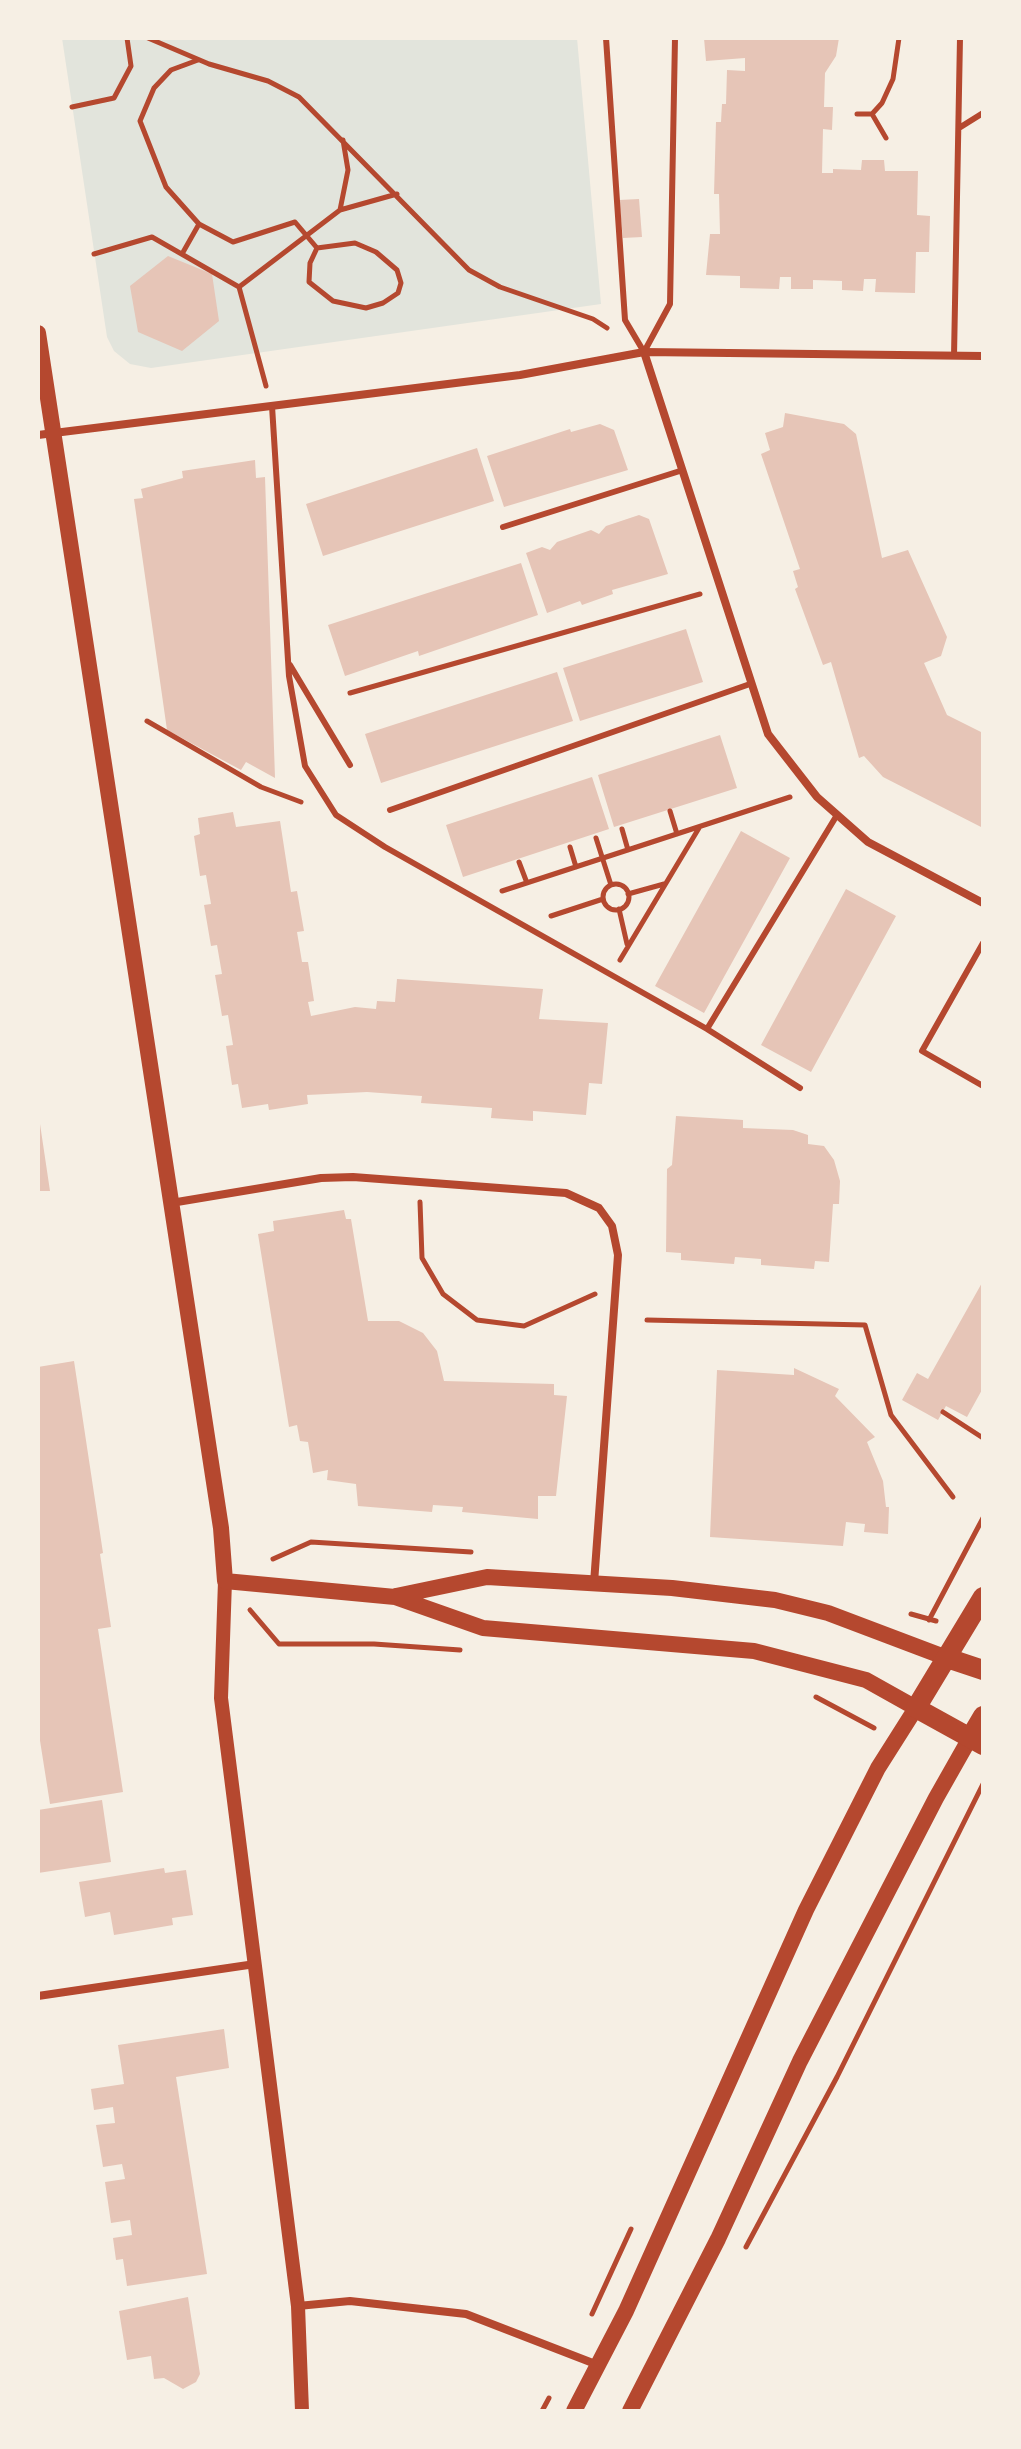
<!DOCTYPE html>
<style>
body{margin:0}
#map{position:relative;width:1021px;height:2449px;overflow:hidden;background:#f6efe4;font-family:"Source Sans 3",sans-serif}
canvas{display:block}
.frame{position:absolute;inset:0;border:40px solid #f6efe4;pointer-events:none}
</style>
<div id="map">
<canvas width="1021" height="2449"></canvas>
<div class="frame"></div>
</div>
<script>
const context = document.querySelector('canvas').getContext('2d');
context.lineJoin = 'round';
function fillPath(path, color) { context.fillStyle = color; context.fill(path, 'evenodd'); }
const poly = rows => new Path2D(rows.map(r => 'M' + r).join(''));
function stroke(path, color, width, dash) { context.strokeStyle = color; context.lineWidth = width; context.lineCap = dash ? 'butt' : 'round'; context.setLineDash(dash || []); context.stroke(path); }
fillPath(poly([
 [62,38,577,38,601,304,151,368,130,364,114,351,107,337]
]), '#e2e4dc');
fillPath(poly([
 [704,38,839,38,836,56,825,73,824,107,833,107,832,130,823,129,822,173,833,173,833,169,861,170,862,160,884,160,885,171,918,171,917,215,930,216,929,252,916,252,915,293,875,292,876,279,864,279,863,291,842,290,842,281,813,280,813,289,791,289,791,277,780,277,779,289,740,288,740,276,706,275,710,234,720,234,719,194,714,194,716,122,721,122,722,104,726,104,727,70,745,71,745,58,706,61],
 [639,199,642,237,623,238,619,200],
 [168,256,212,274,219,321,182,351,138,332,130,286],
 [785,413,844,424,856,434,882,558,908,550,947,637,941,656,924,663,947,715,983,733,983,828,883,777,864,756,859,758,831,662,823,665,795,589,798,587,793,571,800,569,761,454,770,450,765,433,783,427],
 [600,424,614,430,628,470,504,507,487,456,570,429,571,432],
 [477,448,494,501,323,556,306,504],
 [255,460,256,478,265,477,275,778,246,762,241,770,167,730,134,499,143,498,141,489,183,478,182,471],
 [639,515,649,519,668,574,612,590,613,594,582,605,580,601,547,613,526,553,542,547,550,550,557,542,591,530,599,534,606,526],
 [521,563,538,615,419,656,418,651,345,676,328,625],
 [686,629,703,682,580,721,563,668],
 [557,672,573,721,381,783,365,734],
 [720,735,737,788,614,827,598,775],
 [592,777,609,829,463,877,446,825],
 [233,812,236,827,280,821,291,892,297,891,304,931,297,932,302,962,308,962,314,1001,308,1002,311,1016,355,1007,376,1009,377,1001,395,1002,397,979,543,989,539,1019,608,1023,602,1084,589,1083,586,1115,533,1111,533,1121,491,1118,492,1108,421,1103,422,1096,367,1092,307,1095,308,1104,269,1110,268,1104,242,1108,238,1084,232,1085,226,1046,233,1045,228,1015,222,1016,215,975,222,974,217,945,211,946,204,905,211,904,206,875,200,876,194,836,200,834,198,818],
 [741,831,790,858,704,1013,655,986],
 [846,889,896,916,811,1072,761,1045],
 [676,1116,743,1120,743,1128,793,1130,808,1135,808,1144,824,1146,834,1160,840,1181,839,1204,833,1204,829,1262,815,1261,814,1269,761,1265,761,1259,735,1257,734,1264,681,1260,681,1253,666,1252,667,1169,672,1165],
 [38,1124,40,1124,50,1191,38,1191],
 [344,1210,346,1219,351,1219,368,1321,399,1321,423,1333,437,1351,444,1381,554,1384,554,1395,567,1396,556,1496,538,1496,538,1519,462,1512,463,1507,433,1505,432,1512,358,1506,356,1484,327,1480,328,1470,313,1473,308,1442,300,1441,297,1425,289,1427,258,1234,274,1231,273,1221],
 [983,1281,983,1388,967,1417,946,1406,938,1420,902,1400,917,1373,928,1379],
 [74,1361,103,1553,100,1554,111,1627,98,1629,123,1792,50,1804,38,1728,38,1367],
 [794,1368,839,1389,835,1396,875,1437,867,1442,883,1481,886,1507,889,1507,888,1534,864,1532,865,1524,846,1522,843,1546,710,1537,717,1370,794,1375],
 [102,1800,111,1862,38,1873,38,1810],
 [164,1868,165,1873,186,1870,193,1915,172,1918,173,1925,114,1935,110,1912,85,1917,79,1882],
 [224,2029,229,2068,176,2077,207,2274,127,2286,123,2259,116,2260,113,2238,132,2235,130,2220,111,2223,105,2182,125,2179,122,2164,103,2167,96,2125,115,2123,113,2107,94,2110,91,2089,124,2084,118,2045],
 [188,2297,200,2374,196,2382,183,2389,164,2378,154,2379,151,2356,127,2360,119,2311]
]), '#e6c5b7');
stroke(poly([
 [148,38,209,64,268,81,299,97,469,270,500,287,593,319,607,328],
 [198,60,171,70,154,88,140,121,166,187,199,224,233,242,295,222,317,248,310,263,309,282,333,301,366,308,383,303,398,293,401,283,397,270,376,252,355,243,317,248],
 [72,107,114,98,131,66,127,38],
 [857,114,872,114,882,103,893,79,899,38],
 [872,114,886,138],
 [340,210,348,170,343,140],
 [94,254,152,237,239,287,266,386],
 [182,254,199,224],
 [239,287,340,210,397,194],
 [350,693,700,594],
 [147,721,261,787,301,802],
 [670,811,677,834],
 [622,829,628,850],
 [596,838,611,885],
 [570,847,576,867],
 [519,862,527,883],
 '603 897a13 13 0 1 1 26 0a13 13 0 1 1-26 0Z',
 [502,891,790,797],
 [628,894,664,884],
 [619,909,627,944],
 [551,916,603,899],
 [620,960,699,828],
 [420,1202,422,1258,443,1294,477,1320,524,1326,595,1294],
 [647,1320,865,1325,891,1415,953,1497],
 [943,1412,983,1438],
 [273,1559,311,1542,471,1552],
 [250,1610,279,1644,374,1644,460,1650],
 [911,1614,936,1621],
 [929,1620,983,1518],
 [816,1697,874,1728],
 [746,2247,837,2077,983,1784],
 [592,2314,631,2229],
 [542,2411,549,2398]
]), '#b5482f', 5);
stroke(poly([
 [606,38,625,320,644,352],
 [959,128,983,113],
 [644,352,670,304,675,38],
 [954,356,960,38],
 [272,406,289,676,305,766,336,815,385,847,707,1029,800,1088],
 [503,527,683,470],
 [290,665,350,765],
 [390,810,750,684],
 [983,943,922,1051,983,1086],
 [707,1029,837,815]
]), '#b5482f', 6);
stroke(poly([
 [644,352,768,734,817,797,868,842,983,903],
 [38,435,520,375,644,352,983,356],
 [171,1203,321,1178,353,1177,566,1193,599,1208,612,1226,618,1255,594,1583],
 [38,1996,255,1964],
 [298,2306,350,2301,466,2314,598,2365]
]), '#b5482f', 8);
stroke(poly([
 [225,1581,221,1698,298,2306,302,2411]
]), '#b5482f', 14);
stroke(poly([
 [38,333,221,1528,225,1581,395,1597,483,1628,754,1651,866,1680,916,1708,878,1768,806,1910,626,2311,574,2411],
 [396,1596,487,1577,672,1588,775,1600,828,1613,947,1658],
 [630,2411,718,2239,800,2061,936,1798,970,1738]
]), '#b5482f', 16);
stroke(poly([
 [983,1597,916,1708,983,1745],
 [947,1658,983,1670],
 [970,1738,983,1716]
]), '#b5482f', 20);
</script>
